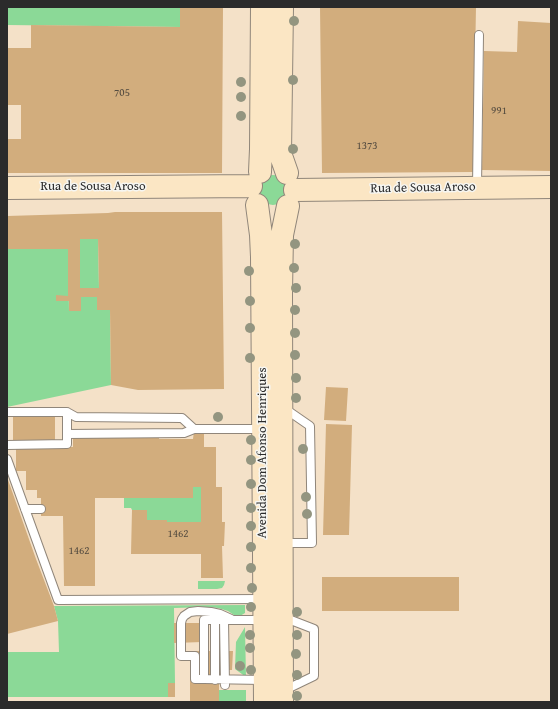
<!DOCTYPE html>
<style>
body{margin:0}
#map{position:relative;width:558px;height:709px;overflow:hidden;background:#f4e1c8;font-family:"Gentium Book Plus",serif}
canvas{display:block}
.frame{position:absolute;inset:0;border:8px solid #2b2b2b;pointer-events:none}
</style>
<div id="map">
<canvas width="558" height="709"></canvas>
<div class="frame"></div>
</div>
<script>
const context = document.querySelector('canvas').getContext('2d');
context.lineJoin = 'round';
function fillPath(path, color) { context.fillStyle = color; context.fill(path, 'evenodd'); }
const poly = rows => new Path2D(rows.map(r => 'M' + r).join(''));
function stroke(path, color, width, dash) { context.strokeStyle = color; context.lineWidth = width; context.lineCap = dash ? 'butt' : 'round'; context.setLineDash(dash || []); context.stroke(path); }
function drawText(font, color, halo, rows, align = 'center') {
  context.font = font + ' "Gentium Book Plus",serif'; context.lineWidth = 3; context.setLineDash([]); context.textBaseline = 'middle'; context.strokeStyle = halo; context.fillStyle = color; for (const [text, x, y, turn = 0] of rows) {
    context.save(); context.translate(x, y); context.rotate((+turn || 0) * Math.PI / 180); context.textAlign = isNaN(turn) ? turn : align; if (halo) context.strokeText(text, 0, 0); context.fillText(text, 0, 0); context.restore();
  }
}
fillPath(poly([
 [7,7,180,7,180,27,7,25],
 '258 190a15 15 0 1 1 30 0a15 15 0 1 1-30 0Z',
 [80,239,98,239,99,288,80,288],
 [7,249,68,249,69,311,81,311,81,297,97,297,97,310,110,310,111,385,7,407],
 [193,487,201,487,201,522,167,522,167,520,147,520,147,510,132,510,131,508,124,508,124,498,193,498],
 [198,581,225,581,224,585,222,588,217,589,198,589],
 [245,605,245,613,240,616,234,615,228,611,218,608,210,607,174,608,175,683,168,683,168,697,7,697,7,652,59,652,58,621,54,606],
 [245,627,246,677,235,669,236,642],
 [219,690,246,690,246,702,219,702]
]), '#8bd997');
fillPath(poly([
 [180,7,223,7,222,173,7,173,7,139,21,139,21,105,7,105,7,48,31,48,31,25,180,27],
 [320,7,476,7,473,172,322,173],
 [518,21,551,23,551,171,482,170,484,51,517,52],
 [115,212,222,212,224,389,138,390,111,385,110,310,97,310,97,297,81,297,81,311,69,311,69,301,56,301,56,295,68,296,68,249,7,249,7,216,108,213],
 [80,239,98,239,99,288,80,288],
 [326,387,348,388,346,421,324,420],
 [55,416,55,442,13,443,13,417],
 [326,424,352,425,349,535,323,535],
 [159,431,159,439,193,439,194,431,204,431,204,447,216,447,216,487,222,487,222,522,225,522,224,546,222,546,223,578,201,578,201,554,131,554,132,510,147,510,147,520,167,520,167,522,201,522,201,487,193,487,193,498,95,498,95,586,64,586,63,516,41,516,41,498,37,498,37,490,26,490,26,471,16,471,16,447,73,447,73,434],
 [7,477,36,559,54,606,58,621,7,634],
 [322,577,459,577,459,611,322,611],
 [174,623,201,623,202,642,174,643],
 [190,651,233,651,232,670,219,670,219,702,190,702],
 [168,683,175,683,175,697,168,697]
]), '#d2ad7d');
const lane = poly([
 [477,187,479,35],
 [7,412,67,412,76,417,182,418,194,429,263,429],
 [67,434,184,433,194,429],
 [7,445,67,444,67,412],
 [7,459,58,600,263,599],
 [25,509,41,509],
 [282,543,312,543,310,426,284,408],
 [283,617,314,629,314,676,285,690],
 [215,620,215,680],
 [224,620,225,685],
 [204,679,195,679,195,656,181,656,181,623,182,619,184,616,190,612,198,611,211,612,220,614,231,619],
 [263,680,204,679,204,620,263,620]
]);
const secondary = poly([
 [282,7,280,153,287,173],
 [260,172,261,149,262,7],
 [7,188,251,186],
 [295,190,551,187],
 [257,205,261,235,262,257,265,702],
 [282,702,281,292,282,235,288,206]
]);
stroke(lane, '#90867a', 10);
stroke(secondary, '#90867a', 24);
stroke(lane, '#fff', 8);
stroke(secondary, '#fbe6c4', 22);
context.fillStyle = '#939580';
for (const [x, y] of [
 [294,21],
 [293,80],
 [241,82],
 [241,97],
 [241,116],
 [293,149],
 [295,244],
 [294,268],
 [249,271],
 [296,288],
 [250,301],
 [295,310],
 [250,328],
 [295,333],
 [295,355],
 [250,358],
 [296,378],
 [296,398],
 [218,417],
 [251,440],
 [303,449],
 [251,460],
 [251,484],
 [306,497],
 [251,508],
 [307,514],
 [251,526],
 [251,547],
 [251,568],
 [252,588],
 [251,607],
 [297,612],
 [250,635],
 [297,635],
 [250,648],
 [296,654],
 [240,666],
 [251,670],
 [297,675],
 [297,696]
]) { context.beginPath(); context.arc(x, y, 5, 0, 2 * Math.PI); context.fill(); }
drawText('11px', '#554c40', null, [
 ["705",122,93],
 ["991",499,111],
 ["1373",367,146],
 ["1462",178,534],
 ["1462",79,551]
]);
drawText('13px', '#2b2b2b', '#f6f6f2', [
 ["Rua de Sousa Aroso",93,187],
 ["Rua de Sousa Aroso",423,188,-1],
 ["Avenida Dom Afonso Henriques",263,453,-90]
]);
</script>
